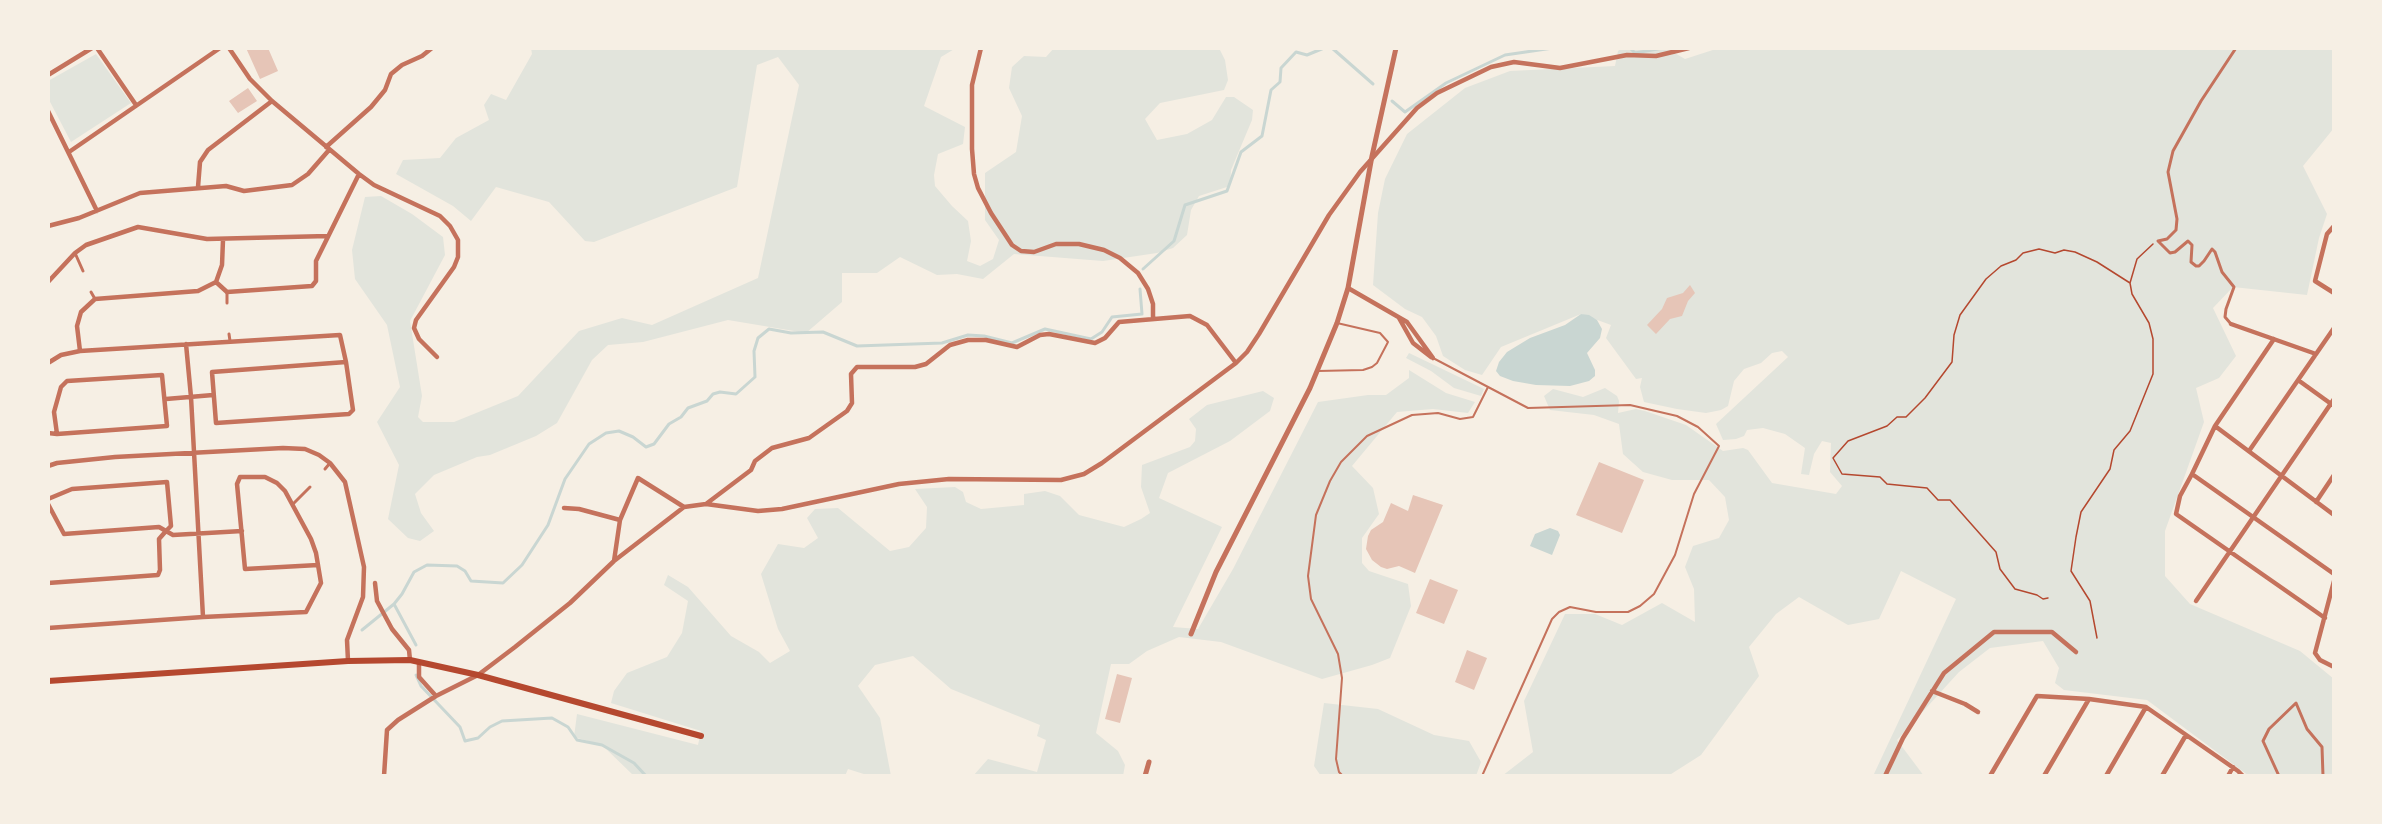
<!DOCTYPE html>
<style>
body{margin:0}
#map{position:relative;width:2382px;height:824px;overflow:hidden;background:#f6efe4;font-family:"Sofia Sans Condensed",sans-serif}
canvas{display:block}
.frame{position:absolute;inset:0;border:50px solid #f6efe4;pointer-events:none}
</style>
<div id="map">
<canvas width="2382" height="824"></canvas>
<div class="frame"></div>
</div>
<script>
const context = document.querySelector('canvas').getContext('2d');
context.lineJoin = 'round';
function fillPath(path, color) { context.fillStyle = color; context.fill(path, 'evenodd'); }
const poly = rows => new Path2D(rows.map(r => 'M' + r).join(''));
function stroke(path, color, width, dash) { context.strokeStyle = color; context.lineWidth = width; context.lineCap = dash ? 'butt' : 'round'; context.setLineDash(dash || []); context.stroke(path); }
fillPath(poly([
 [531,48,956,48,941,57,924,106,965,127,963,144,938,154,934,175,935,186,952,206,968,221,971,241,967,261,980,266,993,259,999,240,985,220,985,173,1016,152,1022,116,1009,88,1012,67,1024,56,1046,57,1054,48,1219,48,1225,60,1228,80,1224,90,1160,103,1145,119,1157,140,1187,134,1212,120,1226,97,1234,97,1253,110,1252,120,1231,170,1230,186,1199,196,1191,210,1187,235,1173,248,1157,253,1103,261,1014,254,983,279,957,274,937,275,900,257,877,273,842,273,842,302,806,333,728,320,643,342,608,345,592,360,557,423,536,436,490,455,477,457,434,475,415,494,421,513,434,531,420,541,408,538,388,519,399,465,377,422,400,387,387,325,355,279,352,250,365,197,381,196,412,214,443,237,445,255,410,321,422,396,418,417,423,422,454,422,518,396,579,331,622,318,652,325,758,278,799,85,778,57,757,65,737,187,594,242,585,241,549,202,496,187,471,221,453,206,396,174,403,160,440,158,456,138,489,120,484,105,491,94,506,100,532,54],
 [1622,48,1666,48,1685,59,1719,48,2334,48,2334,128,2303,166,2327,214,2319,238,2307,295,2233,287,2213,308,2236,356,2219,378,2196,388,2204,422,2165,531,2165,576,2190,604,2300,651,2334,679,2334,776,2249,776,2147,700,2064,690,2055,683,2059,668,2043,641,1990,648,1959,672,1897,740,1924,776,1873,776,1956,599,1901,571,1879,619,1848,625,1799,597,1776,614,1749,647,1759,676,1701,755,1668,776,1502,776,1533,752,1524,701,1565,614,1595,614,1622,625,1662,603,1695,622,1694,589,1685,567,1693,546,1719,538,1729,520,1725,497,1709,480,1672,480,1643,472,1623,454,1619,424,1594,415,1550,410,1544,396,1553,389,1583,397,1605,388,1617,396,1619,401,1618,413,1636,409,1645,411,1686,425,1723,451,1743,448,1748,450,1772,483,1836,494,1842,486,1830,472,1831,443,1822,441,1814,454,1809,475,1801,474,1805,448,1785,434,1763,428,1747,430,1744,436,1736,439,1723,440,1716,424,1788,357,1782,351,1772,353,1761,363,1744,369,1734,381,1728,406,1721,410,1706,413,1677,409,1644,402,1640,387,1642,378,1636,379,1606,338,1611,325,1581,314,1501,347,1482,375,1465,370,1443,356,1436,336,1422,317,1405,309,1373,285,1378,213,1385,179,1407,134,1465,88,1510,71,1615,66,1618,51],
 [96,54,131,103,71,142,48,98,48,81],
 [1409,353,1484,389,1481,396,1454,388,1431,371,1406,358],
 [1409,370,1446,393,1475,402,1468,413,1433,409,1397,412,1352,466,1373,488,1379,514,1362,538,1362,563,1369,571,1408,584,1411,606,1390,658,1372,665,1322,679,1221,642,1179,637,1147,651,1129,664,1111,664,1096,733,1118,751,1125,765,1123,776,973,776,988,759,1037,772,1046,740,1037,736,1040,725,951,689,913,656,875,665,858,686,880,718,891,776,870,776,848,769,845,776,634,776,602,745,574,737,577,714,698,745,701,731,611,703,614,691,627,673,667,657,682,633,688,601,664,585,668,575,688,587,731,636,759,652,770,663,790,651,778,629,761,574,778,544,804,548,818,538,807,518,815,509,838,508,890,551,909,547,926,528,927,507,915,489,955,487,963,492,966,502,981,509,1024,505,1024,494,1045,491,1060,496,1079,515,1124,527,1141,519,1150,513,1141,487,1142,465,1190,447,1195,441,1196,429,1189,419,1207,405,1263,391,1274,398,1270,411,1230,441,1168,473,1159,498,1222,527,1173,627,1198,629,1233,569,1318,402,1368,395,1386,395,1409,378],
 [1324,703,1378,709,1434,735,1469,741,1481,762,1476,776,1321,776,1314,766]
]), '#e2e4dc');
fillPath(poly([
 [1581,314,1589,315,1597,320,1602,329,1600,338,1587,353,1595,370,1595,376,1589,381,1570,386,1536,385,1513,381,1500,376,1496,371,1499,362,1507,352,1530,338,1565,325],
 [1550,528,1558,531,1560,535,1552,555,1530,546,1535,534]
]), '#c9d6d2');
stroke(poly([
 [1332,48,1373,84],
 [1630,48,1635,53,1663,48],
 [1392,101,1405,112,1446,83,1505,55,1553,48],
 [1143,269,1174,241,1185,205,1227,191,1241,152,1262,136,1271,90,1280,82,1281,68,1296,52,1307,55,1324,48],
 [394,604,416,645],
 [362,630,394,604,402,594,414,572,427,565,457,566,465,571,471,581,503,583,522,565,548,525,565,479,589,444,606,433,619,431,633,437,646,447,654,444,669,424,681,417,688,408,707,401,713,394,720,392,736,394,755,377,754,351,758,338,769,329,791,333,823,332,857,346,942,343,968,335,984,336,1012,343,1045,329,1091,339,1102,332,1112,317,1142,314,1140,289],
 [416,675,421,686,460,727,465,741,478,738,490,727,502,721,552,718,568,727,577,740,602,745,634,763,646,776]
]), '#c9d6d2', 3);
fillPath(poly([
 [246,48,268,48,278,71,260,79],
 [248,88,257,101,238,113,229,101],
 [1690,285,1695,293,1688,301,1682,316,1670,319,1656,334,1647,325,1662,309,1667,298,1683,293],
 [1599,462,1644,480,1622,533,1576,515],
 [1413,495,1443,505,1415,573,1399,566,1387,569,1381,567,1372,560,1366,549,1368,536,1371,530,1383,522,1391,503,1408,511],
 [1430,579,1458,590,1444,624,1416,613],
 [1467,650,1487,658,1474,690,1455,682],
 [1117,674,1132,678,1120,723,1105,719]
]), '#e6c5b7');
stroke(poly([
 [2048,598,2043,599,2037,595,2015,589,2000,569,1996,552,1950,500,1938,500,1927,488,1887,484,1880,477,1842,474,1833,458,1848,441,1887,426,1897,417,1906,417,1925,398,1952,362,1954,335,1960,315,1986,279,2001,266,2016,260,2023,253,2039,249,2055,253,2064,250,2075,252,2097,262,2130,283],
 [2097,638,2090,601,2071,571,2076,537,2081,512,2110,469,2114,450,2130,431,2153,374,2153,339,2149,323,2132,294,2130,283,2137,259,2153,244]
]), '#b5482f', 1.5);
stroke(poly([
 [1433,358,1528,408,1630,405,1677,416,1698,427,1719,446,1694,494,1675,555,1654,594,1640,606,1628,612,1596,612,1570,607,1559,612,1552,619,1482,776],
 [1318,371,1363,370,1372,367,1377,363,1388,342,1380,333,1337,323],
 [1343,776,1339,772,1336,759,1342,678,1338,654,1311,599,1308,576,1316,515,1330,481,1341,462,1367,436,1412,415,1438,413,1460,419,1473,417,1488,387]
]), '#c5725c', 2);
stroke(poly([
 [2158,241,2167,239,2176,230,2177,219,2168,172,2173,151,2201,101,2236,48],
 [2158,241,2170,253,2175,252,2188,241,2192,245,2191,262,2196,266,2199,266,2204,261,2212,249,2215,252,2222,272,2234,287,2226,309,2225,317,2231,324],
 [75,253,83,271],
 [91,292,95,299],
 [227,293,227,303],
 [229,334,230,341],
 [325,469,330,463],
 [293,504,310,487],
 [2279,776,2263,741,2269,729,2296,703,2307,729,2322,747,2323,776]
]), '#c5725c', 3);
stroke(poly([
 [97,48,136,105],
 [229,48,250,79,272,101,359,174,374,185,440,216,450,226,458,240,458,257,454,267,416,320,414,328,419,339,437,357],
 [981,48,972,85,972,149,974,174,978,188,991,213,1012,245,1021,251,1034,252,1056,244,1079,244,1104,250,1120,258,1138,273,1148,289,1153,304,1153,318],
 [48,75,92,48],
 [48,111,97,211],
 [326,147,371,107,385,90,391,74,402,65,422,56,432,48],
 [69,152,220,48],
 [198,187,200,162,208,150,272,101],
 [48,226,79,218,140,193,226,186,244,191,292,185,308,174,329,150],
 [2334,226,2327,234,2315,281,2334,293],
 [48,282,75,253,86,245,138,227,207,239,328,236],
 [216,282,227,292,312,286,316,281,316,261,359,174],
 [1348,288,1407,322,1433,358],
 [1399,318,1413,343,1431,357],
 [2231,324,2316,354],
 [2274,339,2215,426,2334,515],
 [186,344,191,397,203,617],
 [80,351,77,326,81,312,95,299,198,291,216,282,222,265,223,240],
 [346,362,353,410,349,414,216,423,212,372,346,362],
 [48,363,61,355,80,351,340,335,346,362],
 [2298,380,2334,406],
 [166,399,213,395],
 [2215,426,2192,474,2334,574],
 [48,433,57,434,167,426,162,375,67,381,61,387,54,412,57,434],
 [2249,451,2334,328],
 [48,466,57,463,115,457,283,448,305,449,319,455,330,463,345,482,364,567,363,597,347,640,348,661],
 [2192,474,2180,496,2176,514,2325,618],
 [48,499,72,489,167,482,171,526,166,531,173,535,242,531],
 [2316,502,2334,475],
 [48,504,64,534,159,527,166,531,159,539,160,570,158,575,48,583],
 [706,504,751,470,755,461,772,448,809,438,847,411,852,403,851,374,857,367,915,367,926,364,950,345,968,340,986,340,1017,347,1040,335,1049,334,1095,343,1105,338,1119,322,1190,316,1207,325,1236,363],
 [564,508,579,509,620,520],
 [614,561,620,520,638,478,684,507],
 [2334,581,2315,653,2320,660,2334,667],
 [375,583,377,601,392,629,409,650,410,660],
 [2196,601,2334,399],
 [48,628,203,617,306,612,321,583,316,553,311,539,285,491,277,483,265,477,240,477,237,484,245,569,318,565],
 [419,662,419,677,436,696],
 [1932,691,1965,704,1978,712],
 [384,776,387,730,398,720,436,696,478,675,515,647,570,603,614,561,684,507,706,504,758,511,782,509,899,484,949,479,1061,480,1084,474,1102,463,1236,363,1247,352,1259,334,1329,215,1360,172,1417,108,1437,93,1491,67,1514,62,1560,68,1627,55,1656,56,1689,48],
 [1885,776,1903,738,1944,673,1994,632,2052,632,2076,652],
 [1990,776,2037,696,2089,699,2146,707,2238,771,2243,776],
 [2044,776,2089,699],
 [2106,776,2146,707],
 [2162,776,2186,735],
 [2228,776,2233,767]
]), '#c5725c', 4.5);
stroke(poly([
 [1191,634,1216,572,1310,388,1337,323,1348,288,1372,156,1396,48],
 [1145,776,1149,762]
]), '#c5725c', 5);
stroke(poly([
 [48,681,348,661,410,660,478,675,701,736]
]), '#b5482f', 6);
</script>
